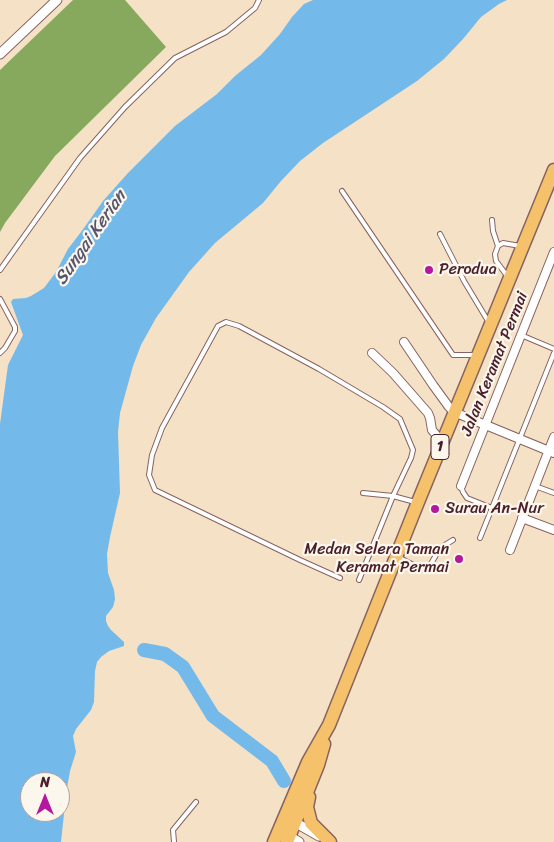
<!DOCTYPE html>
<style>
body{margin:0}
#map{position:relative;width:554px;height:842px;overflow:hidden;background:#f5e1c6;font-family:Sriracha,sans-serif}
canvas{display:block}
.north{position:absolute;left:20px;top:772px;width:50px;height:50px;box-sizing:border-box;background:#fbf7ec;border:1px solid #b4a19f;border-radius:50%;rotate:0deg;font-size:14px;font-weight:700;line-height:20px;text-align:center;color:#4a1f2b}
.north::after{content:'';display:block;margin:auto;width:18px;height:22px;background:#b5179e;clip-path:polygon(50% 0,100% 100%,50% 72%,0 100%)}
</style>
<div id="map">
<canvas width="554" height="842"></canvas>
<div class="north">N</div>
</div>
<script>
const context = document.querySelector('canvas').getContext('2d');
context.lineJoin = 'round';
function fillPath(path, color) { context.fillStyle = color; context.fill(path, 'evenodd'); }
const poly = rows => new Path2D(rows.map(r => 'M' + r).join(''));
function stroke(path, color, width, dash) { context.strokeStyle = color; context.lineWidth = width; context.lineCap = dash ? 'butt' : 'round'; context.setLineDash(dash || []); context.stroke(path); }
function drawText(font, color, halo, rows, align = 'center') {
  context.font = font + ' Sriracha,sans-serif'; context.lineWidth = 4.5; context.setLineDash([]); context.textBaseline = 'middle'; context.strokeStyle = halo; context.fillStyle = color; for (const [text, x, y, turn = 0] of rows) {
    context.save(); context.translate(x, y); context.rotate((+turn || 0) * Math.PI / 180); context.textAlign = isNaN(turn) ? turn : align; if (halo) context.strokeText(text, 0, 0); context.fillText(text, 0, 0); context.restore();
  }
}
fillPath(poly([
 [73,0,125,0,166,47,55,156,5,223,0,232,0,70]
]), '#86a95e');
fillPath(poly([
 [313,0,507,0,499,4,481,17,463,39,444,59,417,81,323,143,300,161,281,181,263,203,215,243,189,272,156,318,141,345,133,366,120,413,118,432,120,493,110,537,107,554,108,573,114,590,115,599,113,607,106,616,106,621,108,626,111,630,124,642,124,646,109,651,101,657,97,662,95,671,94,702,91,710,76,729,73,736,76,752,70,771,65,799,64,814,61,842,0,842,0,424,8,365,23,335,11,302,13,299,26,298,31,296,44,288,56,272,68,249,84,228,103,201,128,173,175,126,217,94,235,76,261,55,280,34,292,17,304,4],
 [30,782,60,782,60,812,30,812]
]), '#73b9ea');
stroke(poly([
 [144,650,165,654,183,667,213,716,272,761,284,781]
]), '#73b9ea', 14);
const service = poly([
 [342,191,453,355,476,355],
 [492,220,493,231,498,246],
 [440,234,464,281,488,321],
 [0,270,80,158,125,107,175,58,226,32,255,8,259,0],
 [508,277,496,261,495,254,498,246,503,243,520,246],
 [0,299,15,327,15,331,5,348,0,353],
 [521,335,554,349],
 [461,486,463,492,467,498,492,508],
 [535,486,554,493],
 [363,493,393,496,415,502],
 [480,538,554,353],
 [398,557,423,570,426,570,428,569,440,548,453,540],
 [340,578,300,560,155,490,149,475,152,455,162,428,218,326,226,322,239,326,319,369,383,407,400,419,413,450,411,458,393,496,359,580],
 [174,842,173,830,196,802]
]);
const minor = poly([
 [404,342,433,385,449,407,454,412,554,453],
 [372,353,393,373,428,413,430,418,432,430,442,442],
 [461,486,554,252],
 [522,518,554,530],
 [510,550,554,437]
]);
const tertiary = poly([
 [0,54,57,0],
 [291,820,319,836],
 [285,834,299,842]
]);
const trunk = poly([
 [309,797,307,807,311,823,330,842],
 [274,842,308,762,329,725,418,502,554,170],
 [287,842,318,765,324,744]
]);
stroke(service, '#866361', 6);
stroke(minor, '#866361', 10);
stroke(tertiary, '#866361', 11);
stroke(trunk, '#866361', 15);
stroke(service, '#fff', 4);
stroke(minor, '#fff', 8);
stroke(tertiary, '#fff', 9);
stroke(trunk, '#f5c16b', 12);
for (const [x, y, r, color] of [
 [429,270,5,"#b5179e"],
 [435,509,5,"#b5179e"],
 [459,559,5,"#b5179e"]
]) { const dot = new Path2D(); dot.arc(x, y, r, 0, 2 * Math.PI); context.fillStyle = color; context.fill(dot); stroke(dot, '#fbf7ec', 2); }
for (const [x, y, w] of [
 [440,447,18]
]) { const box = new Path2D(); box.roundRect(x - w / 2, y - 12.5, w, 25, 4); context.fillStyle = '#fbf7ec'; context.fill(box); stroke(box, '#4a1f2b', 1); }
drawText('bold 15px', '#4a1f2b', null, [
 ["1",440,447]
]);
drawText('16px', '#4a1f2b', '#fbf7ec', [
 ["Perodua",439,270],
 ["Surau An-Nur",445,509],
 ["Medan Selera Taman",449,550,"right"],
 ["Keramat Permai",449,568,"right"]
], 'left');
drawText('16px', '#4a1f2b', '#fbf7ec', [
 ["Jalan Keramat Permai",495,364,-68]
]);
drawText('italic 18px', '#58556e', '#fbf7ec', [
 ["Sungai Kerian",91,238,-55]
]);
</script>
